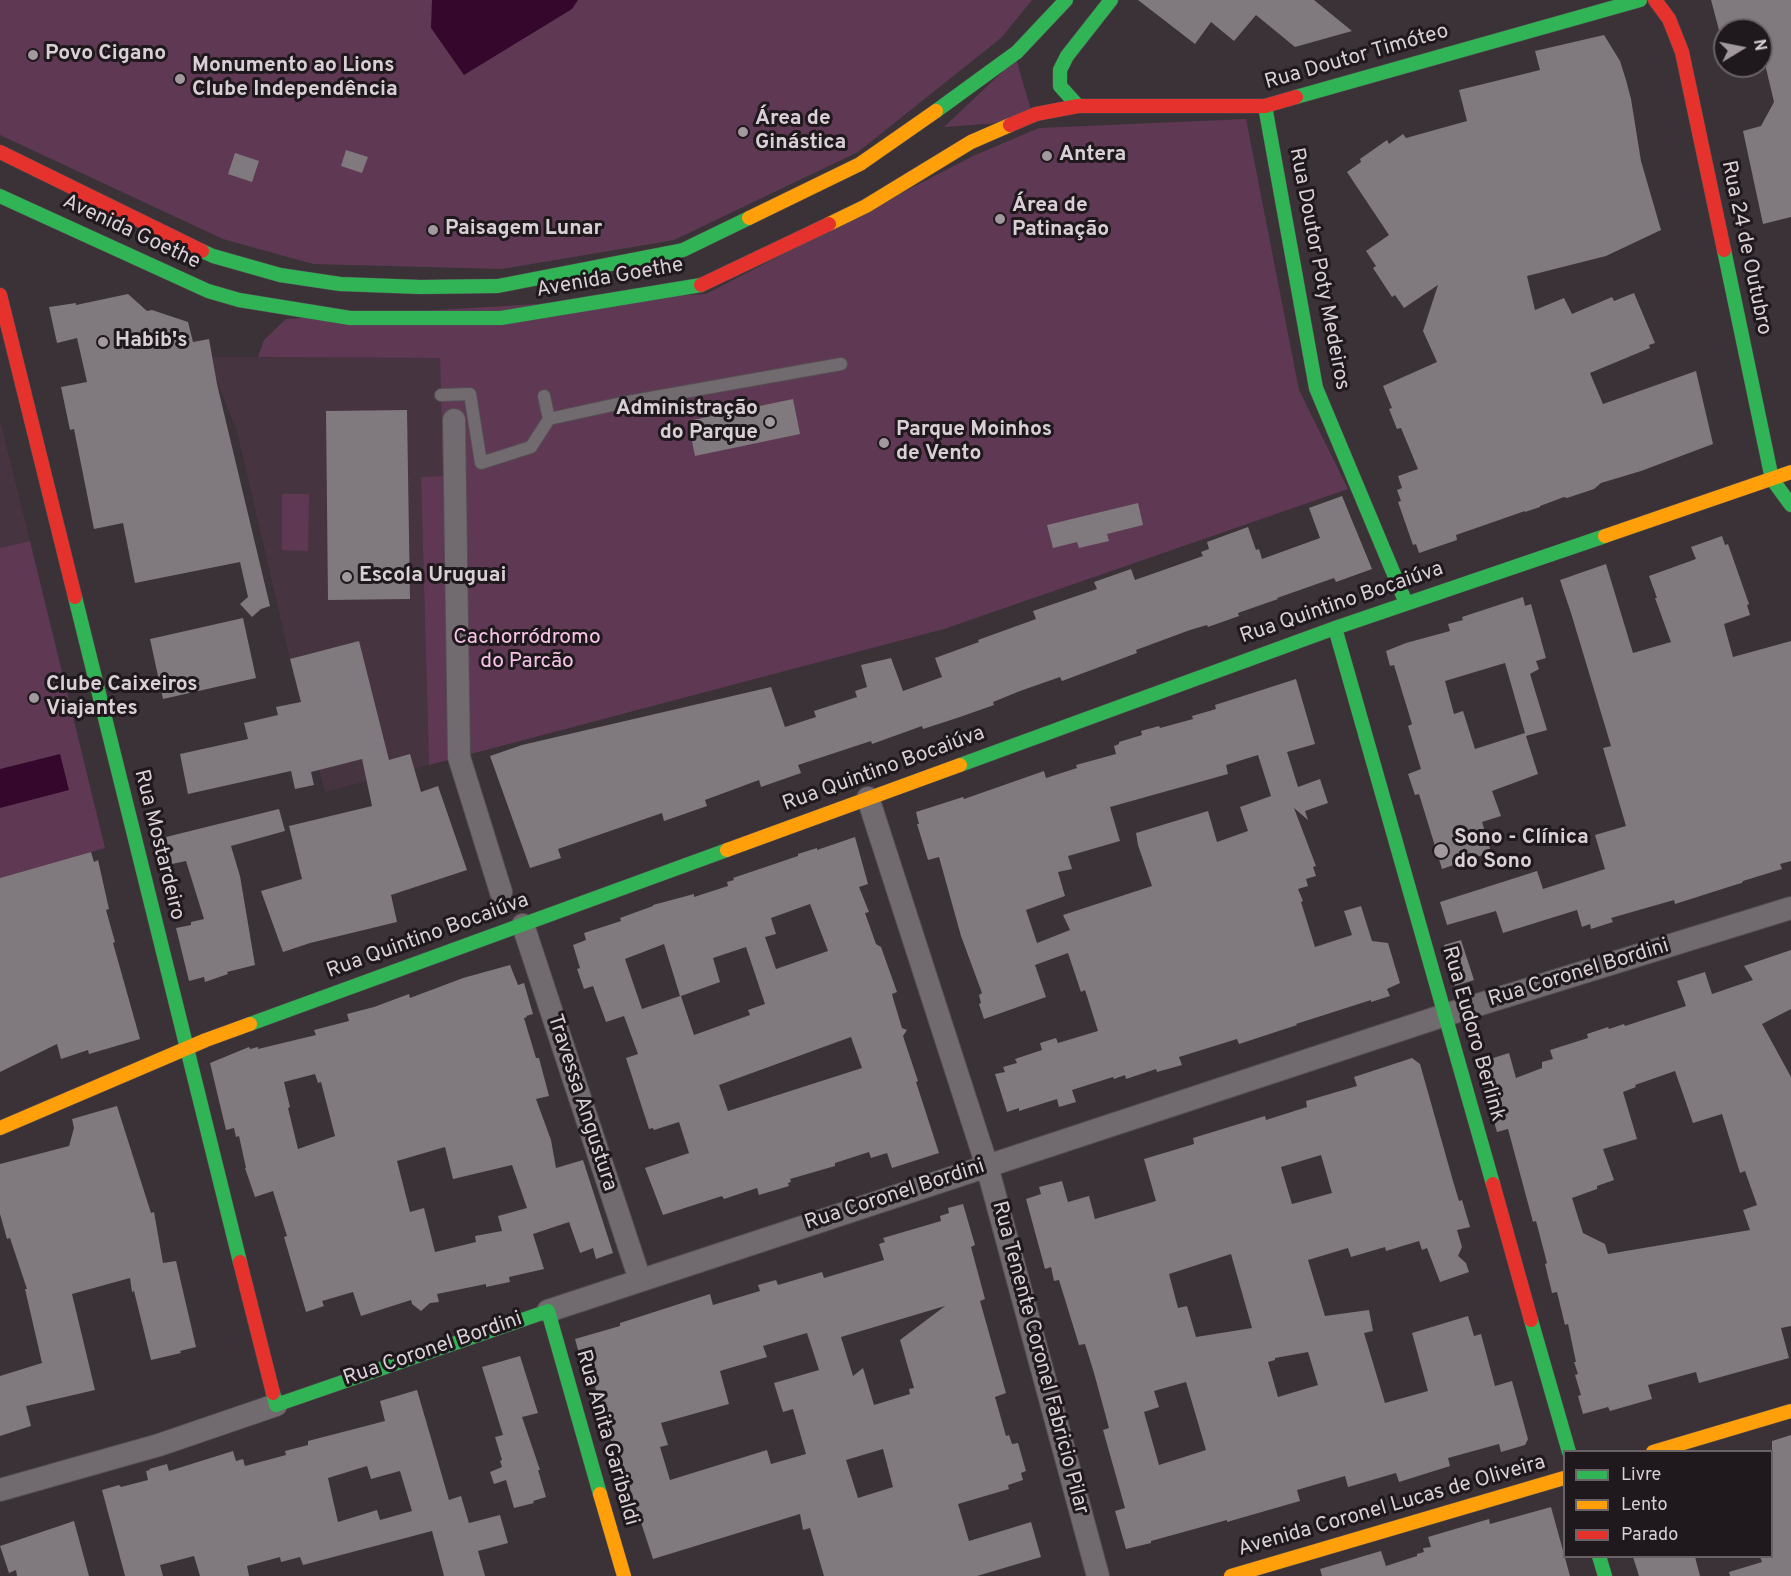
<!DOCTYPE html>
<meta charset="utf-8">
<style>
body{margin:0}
#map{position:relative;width:1791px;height:1576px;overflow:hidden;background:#3a3237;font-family:Overpass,sans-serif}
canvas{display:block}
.legend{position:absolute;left:1563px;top:1450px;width:210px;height:108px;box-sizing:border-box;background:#1f181d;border:2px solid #696267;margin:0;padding:8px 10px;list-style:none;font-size:18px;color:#d9d0d6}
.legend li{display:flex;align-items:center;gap:12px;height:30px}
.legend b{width:30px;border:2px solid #696267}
.north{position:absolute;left:1713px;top:18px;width:60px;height:60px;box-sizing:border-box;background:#1f181d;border:2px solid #696267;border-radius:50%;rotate:80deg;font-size:16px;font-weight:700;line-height:24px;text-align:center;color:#d9d0d6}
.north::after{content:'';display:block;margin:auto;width:21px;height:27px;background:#a1999e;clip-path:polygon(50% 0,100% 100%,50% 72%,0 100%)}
</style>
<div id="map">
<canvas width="1791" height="1576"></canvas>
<ul class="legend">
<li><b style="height:8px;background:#30b455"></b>Livre</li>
<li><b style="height:8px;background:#ff9f0a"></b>Lento</li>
<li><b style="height:8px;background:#e5322d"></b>Parado</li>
</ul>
<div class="north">N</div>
</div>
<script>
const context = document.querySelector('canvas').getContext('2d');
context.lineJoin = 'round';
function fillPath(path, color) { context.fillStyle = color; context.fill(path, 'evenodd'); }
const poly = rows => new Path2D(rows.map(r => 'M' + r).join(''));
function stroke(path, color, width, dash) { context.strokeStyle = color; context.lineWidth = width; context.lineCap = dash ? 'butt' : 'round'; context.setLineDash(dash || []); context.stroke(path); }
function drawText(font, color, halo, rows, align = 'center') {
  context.font = font + ' Overpass,sans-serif'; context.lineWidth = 6; context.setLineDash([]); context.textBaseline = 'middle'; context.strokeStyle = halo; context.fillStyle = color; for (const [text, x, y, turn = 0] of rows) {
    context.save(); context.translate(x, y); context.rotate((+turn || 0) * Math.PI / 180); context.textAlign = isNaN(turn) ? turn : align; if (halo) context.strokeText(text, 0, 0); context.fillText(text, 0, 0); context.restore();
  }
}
fillPath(poly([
 [207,357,440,358,443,476,421,478,429,765,325,792,290,659,237,431],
 [0,420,30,541,0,548]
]), '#473441');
fillPath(poly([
 [0,0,1032,0,1001,38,858,152,674,240,502,269,313,264,223,239,0,135],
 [1016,59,1031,110,999,123,944,127],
 [1246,119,1299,390,1348,489,944,629,429,765,421,477,443,476,440,358,258,357,264,340,286,319,706,294,973,156,1039,128],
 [282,494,309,494,308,551,282,550],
 [30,541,105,848,0,878,0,548]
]), '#5f3954');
fillPath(poly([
 [432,0,578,0,572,9,464,75,431,28],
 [60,754,69,790,0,808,0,769]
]), '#35072c');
fillPath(poly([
 [1138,0,1314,0,1352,31,1295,47,1256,15,1234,41,1211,22,1195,44],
 [1711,0,1791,0,1791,217,1763,224,1743,131,1761,126,1774,102,1761,47,1761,30,1719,30],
 [1604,35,1620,61,1626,80,1631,99,1641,161,1661,230,1606,256,1527,276,1535,310,1564,298,1572,314,1612,297,1614,301,1634,293,1655,343,1649,345,1650,348,1590,373,1603,404,1696,371,1713,444,1641,471,1601,483,1594,489,1567,498,1564,497,1540,506,1540,507,1525,512,1525,511,1456,535,1457,540,1419,553,1416,544,1413,545,1398,502,1401,501,1397,490,1402,488,1398,476,1418,469,1401,428,1397,429,1389,409,1392,408,1383,386,1437,362,1423,331,1438,285,1404,308,1395,295,1392,297,1373,268,1376,266,1366,251,1389,235,1347,172,1361,162,1360,159,1387,140,1389,144,1403,134,1406,138,1467,121,1459,90,1540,70,1535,51],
 [346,150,368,157,362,173,341,166],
 [235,153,259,161,252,182,228,174],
 [128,294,147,311,152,310,188,322,193,342,209,339,217,384,270,606,261,609,252,617,240,604,248,597,240,562,135,583,123,523,94,529,74,429,70,430,61,387,87,382,77,338,57,343,49,307,76,303,76,305],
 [793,399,800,434,695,456,688,421],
 [407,410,410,599,328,600,326,411],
 [1342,496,1372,569,1336,582,1334,578,1277,598,1278,599,1238,613,1239,616,1208,627,1207,625,1190,630,1136,650,1137,653,1062,681,1060,677,1020,691,993,702,994,705,957,718,923,729,922,726,872,744,871,741,798,765,801,773,761,787,759,780,705,800,707,806,664,821,662,813,558,849,561,858,530,868,490,756,522,745,771,687,785,727,816,717,814,711,857,697,855,691,867,687,861,665,891,658,903,691,942,677,935,658,979,642,978,640,1036,619,1033,611,1097,589,1094,582,1131,569,1135,580,1203,556,1201,552,1209,549,1207,542,1248,527,1256,550,1259,549,1262,559,1320,538,1309,508],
 [1138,503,1143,525,1107,534,1109,541,1079,548,1077,542,1053,548,1047,525],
 [1722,536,1725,545,1728,544,1749,604,1747,605,1750,615,1724,624,1733,657,1791,641,1791,861,1780,864,1782,869,1743,881,1742,883,1738,884,1675,904,1674,900,1611,918,1613,922,1591,929,1590,924,1582,927,1577,910,1503,933,1496,911,1447,925,1440,902,1537,871,1543,889,1605,869,1595,835,1626,826,1603,748,1611,746,1571,613,1560,580,1606,564,1633,653,1671,642,1655,598,1657,598,1649,576,1696,559,1691,547],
 [1523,597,1525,606,1531,604,1546,658,1536,661,1539,669,1530,674,1547,730,1526,736,1538,774,1492,791,1501,816,1482,822,1491,852,1442,869,1419,794,1415,795,1408,774,1421,769,1408,726,1412,724,1394,665,1390,666,1386,651,1406,643,1450,631,1448,624,1463,620,1462,617],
 [1505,663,1525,733,1475,749,1463,711,1454,714,1445,681],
 [243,618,256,678,163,699,150,639],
 [359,641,389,760,410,754,421,792,438,786,467,870,391,895,397,922,310,943,283,952,261,891,302,879,289,826,372,806,362,759,311,772,314,785,295,789,291,771,188,794,180,754,248,739,244,723,278,715,276,707,301,702,290,659],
 [1296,679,1315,744,1287,752,1298,787,1320,779,1328,803,1305,811,1308,820,1294,808,1316,866,1313,867,1316,876,1306,879,1308,886,1298,889,1303,901,1301,902,1315,947,1352,935,1344,911,1361,906,1372,941,1388,943,1400,983,1387,989,1390,996,1371,1002,1371,1000,1296,1024,1297,1025,1239,1044,1237,1039,1179,1057,1182,1065,1157,1072,1156,1069,1126,1079,1125,1075,1114,1079,1113,1077,1072,1090,1076,1102,1059,1107,1057,1099,1019,1111,1019,1108,1007,1112,995,1074,1005,1072,1003,1067,1017,1063,1015,1059,1042,1050,1040,1043,1056,1038,1058,1043,1098,1031,1085,990,1081,992,1068,953,1035,965,1046,997,984,1019,979,1004,981,1003,979,995,982,993,961,936,939,857,928,860,917,824,919,824,916,812,963,797,964,799,1044,771,1046,778,1077,768,1076,765,1116,754,1114,746,1119,744,1119,742,1142,735,1141,731,1159,726,1160,728,1193,719,1192,716,1216,709,1215,705],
 [1258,755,1271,796,1240,807,1248,831,1217,842,1208,811,1136,833,1138,845,1152,886,1063,915,1070,930,1037,943,1026,910,1065,896,1058,872,1072,869,1068,856,1120,841,1110,807,1228,774,1226,765],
 [279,809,285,831,231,846,240,876,255,965,227,972,228,974,205,982,204,977,189,981,176,928,191,925,191,922,204,919,186,861,172,864,166,837],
 [855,837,868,884,859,887,869,912,865,913,876,944,881,947,897,992,892,994,893,998,902,1028,907,1030,903,1036,918,1081,916,1082,939,1153,892,1168,887,1153,871,1158,869,1152,835,1163,835,1166,790,1179,791,1182,788,1183,789,1186,759,1195,757,1188,724,1199,722,1196,663,1215,645,1168,689,1153,679,1122,654,1130,653,1128,649,1129,626,1058,638,1054,624,1016,606,1022,593,986,584,989,577,969,580,968,573,945,586,940,584,933,621,921,620,918,653,906,653,905,694,894,694,897,728,886,727,882,734,880,733,878,798,856,798,854,817,848,817,850],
 [810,904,828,951,776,969,765,937,776,934,771,918],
 [664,944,680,996,642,1009,625,959],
 [746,947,765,1004,748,1010,750,1015,694,1035,681,996,720,982,713,958],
 [851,1037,862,1068,728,1111,719,1085],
 [91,852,94,862,98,860,109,909,106,910,115,942,113,943,140,1039,89,1054,88,1050,61,1059,57,1044,0,1072,0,878],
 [1461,940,1474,980,1455,986,1444,945],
 [1791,950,1791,1009,1762,1024,1791,1077,1791,1326,1781,1328,1789,1358,1699,1383,1696,1372,1648,1385,1652,1399,1610,1411,1608,1407,1583,1414,1578,1396,1581,1395,1575,1375,1578,1374,1574,1362,1576,1362,1568,1324,1565,1325,1557,1292,1552,1293,1545,1264,1547,1263,1536,1221,1533,1222,1508,1129,1497,1132,1477,1063,1509,1053,1516,1078,1542,1068,1542,1062,1553,1059,1550,1050,1588,1038,1587,1034,1608,1027,1609,1029,1624,1024,1625,1026,1686,1006,1677,981,1705,972,1712,994,1753,980,1744,966],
 [1675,1071,1693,1123,1722,1114,1740,1173,1745,1171,1757,1205,1743,1210,1750,1230,1608,1254,1605,1244,1583,1233,1572,1198,1597,1189,1597,1186,1614,1180,1603,1149,1637,1139,1623,1092,1636,1087,1635,1085],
 [510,965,518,985,524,983,533,1014,526,1016,527,1017,524,1018,536,1058,539,1058,549,1096,536,1099,551,1140,556,1168,583,1160,613,1253,596,1259,593,1248,580,1253,569,1222,533,1234,544,1269,509,1277,510,1282,486,1287,486,1284,437,1294,439,1302,430,1303,421,1311,412,1304,411,1300,361,1316,353,1292,322,1301,324,1306,306,1312,284,1237,287,1236,273,1191,255,1197,245,1168,246,1168,239,1136,236,1137,234,1128,226,1130,210,1063,249,1047,250,1049,258,1047,258,1049,316,1035,314,1030,349,1021,347,1014,374,1007,409,994,410,998,463,978],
 [315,1074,318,1083,321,1082,335,1136,298,1149,288,1108,290,1107,284,1082],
 [445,1147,453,1179,512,1165,527,1208,498,1216,502,1231,475,1236,476,1242,435,1252,424,1208,410,1212,397,1161],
 [1412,1058,1420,1064,1453,1181,1459,1201,1462,1200,1470,1227,1457,1230,1462,1247,1458,1256,1466,1263,1469,1272,1440,1282,1427,1248,1422,1250,1419,1241,1386,1251,1385,1247,1351,1257,1348,1248,1308,1260,1325,1316,1369,1310,1373,1331,1364,1333,1385,1403,1428,1391,1412,1333,1468,1316,1474,1336,1481,1334,1495,1386,1512,1381,1528,1439,1525,1445,1501,1452,1499,1444,1448,1458,1450,1466,1399,1482,1396,1473,1348,1487,1345,1476,1297,1490,1300,1501,1227,1522,1227,1520,1151,1541,1151,1543,1126,1549,1115,1511,1125,1508,1103,1430,1109,1428,1094,1373,1085,1344,1079,1345,1059,1280,1054,1281,1051,1267,1045,1269,1026,1199,1041,1194,1039,1187,1062,1181,1068,1202,1089,1196,1095,1219,1156,1201,1144,1159,1194,1144,1193,1138,1265,1116,1266,1120,1307,1107,1306,1101,1357,1086,1354,1077],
 [1321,1155,1332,1193,1292,1204,1281,1167],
 [1231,1254,1252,1328,1196,1337,1187,1306,1178,1308,1169,1274],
 [1308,1352,1318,1385,1278,1397,1268,1362,1275,1360,1275,1358],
 [1186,1382,1206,1450,1159,1465,1144,1412,1159,1407,1154,1391],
 [117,1106,151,1213,154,1212,163,1263,176,1261,196,1347,180,1351,181,1353,151,1360,134,1291,132,1292,130,1278,72,1294,95,1390,26,1406,31,1426,0,1436,0,1376,42,1363,25,1289,27,1289,10,1238,7,1239,0,1214,0,1164,69,1146,74,1128,72,1119],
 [963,1204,975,1245,971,1247,985,1299,980,1301,1006,1393,995,1397,1006,1436,1009,1435,1012,1444,1018,1443,1026,1471,1021,1473,1023,1480,1008,1485,1009,1489,958,1504,969,1541,1031,1522,1041,1557,977,1576,824,1576,810,1528,803,1530,800,1514,653,1559,625,1474,621,1475,593,1380,587,1382,575,1339,620,1326,620,1323,710,1294,713,1305,760,1291,758,1285,776,1280,778,1285,822,1272,824,1278,884,1260,879,1244,885,1242,883,1238,941,1221,940,1216,949,1213,948,1208],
 [945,1306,900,1340,914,1388,909,1389,910,1394,874,1405,863,1368,853,1376,841,1337],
 [807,1333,819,1370,774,1383,783,1412,793,1409,806,1454,771,1464,767,1450,670,1480,660,1447,668,1445,661,1423,729,1404,720,1371,767,1357,763,1346],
 [883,1449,893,1487,858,1498,846,1460],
 [520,1356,538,1413,522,1417,540,1470,538,1470,546,1497,533,1501,534,1503,514,1508,506,1480,494,1484,490,1472,502,1467,500,1461,502,1460,495,1437,503,1435,482,1367],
 [417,1390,449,1500,461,1496,469,1523,500,1515,508,1543,478,1551,485,1576,444,1576,432,1531,303,1565,300,1557,281,1562,280,1557,247,1566,249,1576,200,1576,194,1556,160,1565,163,1576,125,1576,102,1490,119,1485,121,1487,148,1480,146,1471,150,1470,149,1469,167,1464,169,1471,233,1451,236,1461,243,1459,245,1466,286,1455,285,1451,308,1445,308,1441,385,1421,380,1401],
 [367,1466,371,1479,400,1471,412,1511,380,1520,377,1510,338,1522,328,1478],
 [1791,1435,1791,1576,1730,1576,1729,1572,1762,1562,1760,1557,1772,1557,1772,1441],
 [1551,1507,1570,1576,1322,1576,1320,1569,1381,1551,1386,1566,1417,1556,1417,1554,1424,1552,1423,1548,1431,1547,1428,1537,1489,1519,1490,1524],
 [74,1521,89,1576,17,1576,16,1570,9,1573,0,1546],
 [1633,1557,1695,1557,1700,1576,1639,1576]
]), '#80797e');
const lane = poly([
 [441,395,470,394,481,463,531,447,549,419,622,403,841,364],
 [544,396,549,419]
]);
const street = poly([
 [454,420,459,757,501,892],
 [868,798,987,1166,1098,1576],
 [523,925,640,1280],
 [548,1311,1445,1015,1791,908],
 [0,1490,159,1445,276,1405]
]);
const fast = poly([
 [1296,97,1640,0],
 [1078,106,1060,86,1060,70,1067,56,1111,0],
 [1265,106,1316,388,1406,603],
 [936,111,1017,52,1066,0],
 [0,196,208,291,239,300,350,318,501,318,701,285],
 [1724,250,1772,479,1791,505],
 [202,251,213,256,280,275,340,284,420,287,498,286,683,250,749,218],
 [75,597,240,1262],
 [1335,628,1493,1184],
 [960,765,1335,628,1605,536],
 [250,1024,727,850],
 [1531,1320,1569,1452],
 [273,1393,276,1405,548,1311,600,1494],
 [1599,1556,1605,1576]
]);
const slow = poly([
 [749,218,860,164,936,111],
 [829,224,866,206,971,142,1010,125],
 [1605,536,1791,472],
 [727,850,960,765],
 [0,1128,206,1040,250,1024],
 [1653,1452,1791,1411],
 [600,1494,624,1576],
 [1231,1576,1564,1478]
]);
const jam = poly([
 [1655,0,1669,19,1682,52,1724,250],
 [1010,125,1036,114,1078,106,1265,106,1296,97],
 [0,152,202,251],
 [701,285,829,224],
 [0,295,75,597],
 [1493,1184,1531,1320],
 [240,1262,273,1393]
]);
stroke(lane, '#554e53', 14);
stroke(street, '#554e53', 24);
stroke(fast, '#554e53', 15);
stroke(slow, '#554e53', 15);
stroke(jam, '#554e53', 15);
stroke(lane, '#716b6f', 12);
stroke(street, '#716b6f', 22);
stroke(fast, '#30b455', 14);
stroke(slow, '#ff9f0a', 14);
stroke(jam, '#e5322d', 14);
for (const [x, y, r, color] of [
 [33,55,6,"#a1999e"],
 [180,79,6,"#a1999e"],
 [743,132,6,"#a1999e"],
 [1047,156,6,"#a1999e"],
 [1000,219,6,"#a1999e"],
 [433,230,6,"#a1999e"],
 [103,342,6,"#a1999e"],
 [770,422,6,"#a1999e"],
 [884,443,6,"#a1999e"],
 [347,577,6,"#a1999e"],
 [34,698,6,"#a1999e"],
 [1441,851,8,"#a1999e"]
]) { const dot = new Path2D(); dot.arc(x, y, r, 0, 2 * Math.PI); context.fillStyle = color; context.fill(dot); stroke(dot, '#1f181d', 2); }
drawText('bold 21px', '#d9d0d6', '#1f181d', [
 ["Povo Cigano",45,55],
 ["Monumento ao Lions",192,67],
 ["Clube Independência",192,91],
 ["Área de",755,120],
 ["Ginástica",755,144],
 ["Antera",1059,156],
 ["Área de",1012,207],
 ["Patinação",1012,231],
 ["Paisagem Lunar",445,230],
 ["Habib's",115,342],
 ["Administração",758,410,"right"],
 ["do Parque",758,434,"right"],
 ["Parque Moinhos",896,431],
 ["de Vento",896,455],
 ["Escola Uruguai",359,577],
 ["Clube Caixeiros",46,686],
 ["Viajantes",46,710],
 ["Sono - Clínica",1454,839],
 ["do Sono",1454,863]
], 'left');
drawText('21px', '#d9d0d6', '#1f181d', [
 ["Rua Doutor Timóteo",1357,58,-16],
 ["Avenida Goethe",131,233,25],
 ["Rua 24 de Outubro",1745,248,78],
 ["Rua Doutor Poty Medeiros",1318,269,79],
 ["Avenida Goethe",610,279,-10],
 ["Rua Quintino Bocaiúva",1342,604,-19],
 ["Rua Quintino Bocaiúva",884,770,-20],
 ["Rua Mostardeiro",158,845,76],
 ["Rua Quintino Bocaiúva",428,937,-20],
 ["Rua Coronel Bordini",1579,974,-17],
 ["Rua Eudoro Berlink",1472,1034,74],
 ["Travessa Angustura",581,1103,72],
 ["Rua Coronel Bordini",895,1196,-18],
 ["Rua Coronel Bordini",433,1350,-19],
 ["Rua Tenente Coronel Fabricio Pilar",1039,1358,75],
 ["Rua Anita Garibaldi",606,1438,74],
 ["Avenida Coronel Lucas de Oliveira",1392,1507,-16]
]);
drawText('21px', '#f7c4e7', '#1f181d', [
 ["Cachorródromo",527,639],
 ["do Parcão",527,663]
]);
</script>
